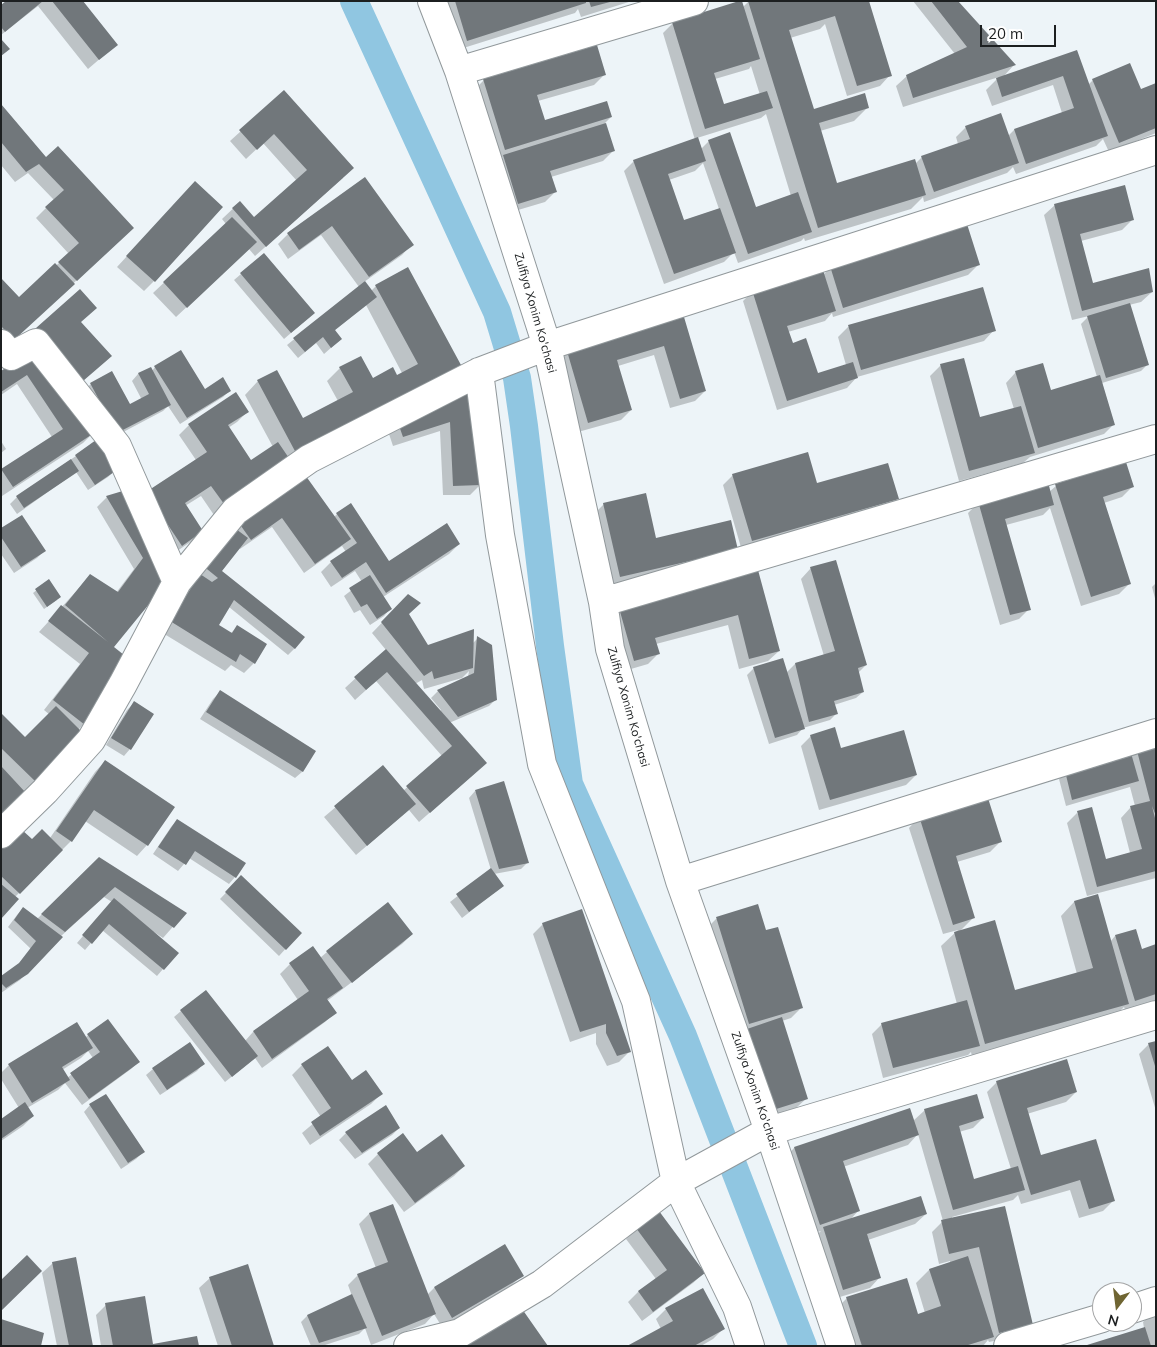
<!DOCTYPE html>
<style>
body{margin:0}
#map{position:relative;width:1157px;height:1347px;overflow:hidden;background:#edf4f8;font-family:Mulish,sans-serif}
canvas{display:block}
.frame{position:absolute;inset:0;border:2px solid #1c1f20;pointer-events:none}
.north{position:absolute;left:1092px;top:1282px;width:50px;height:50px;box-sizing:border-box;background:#fff;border:1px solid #a4a5a6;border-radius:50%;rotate:195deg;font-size:14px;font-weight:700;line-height:20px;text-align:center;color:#1c1f20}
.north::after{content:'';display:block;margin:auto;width:18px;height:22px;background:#6f6532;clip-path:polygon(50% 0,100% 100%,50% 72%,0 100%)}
.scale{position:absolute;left:980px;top:25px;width:76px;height:22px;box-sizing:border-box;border:2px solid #1c1f20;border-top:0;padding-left:6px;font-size:15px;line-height:18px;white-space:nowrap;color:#1c1f20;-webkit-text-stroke:4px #fff;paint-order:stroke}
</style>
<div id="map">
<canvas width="1157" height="1347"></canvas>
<div class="frame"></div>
<div class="north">N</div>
<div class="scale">20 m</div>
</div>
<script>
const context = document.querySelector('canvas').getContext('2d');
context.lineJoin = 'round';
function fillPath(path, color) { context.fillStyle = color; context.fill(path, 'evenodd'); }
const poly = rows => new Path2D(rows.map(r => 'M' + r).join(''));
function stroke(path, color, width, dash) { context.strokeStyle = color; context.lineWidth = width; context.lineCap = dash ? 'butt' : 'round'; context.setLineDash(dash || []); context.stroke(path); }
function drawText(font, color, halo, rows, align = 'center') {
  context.font = font + ' Mulish,sans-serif'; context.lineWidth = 5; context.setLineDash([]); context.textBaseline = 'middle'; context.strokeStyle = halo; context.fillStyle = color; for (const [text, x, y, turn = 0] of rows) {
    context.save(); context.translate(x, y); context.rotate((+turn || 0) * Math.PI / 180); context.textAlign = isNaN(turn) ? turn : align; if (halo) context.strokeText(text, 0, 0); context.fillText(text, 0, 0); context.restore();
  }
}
fillPath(poly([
 [8,1,81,1,116,45,88,69,38,6,1,35,1,7],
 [442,1,632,1,581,17,578,9,575,13,457,50],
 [749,1,868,1,890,75,880,86,847,96,825,24,820,29,790,38,813,110,868,107,854,121,820,131,836,184,915,164,922,157,958,144,956,137,966,127,1008,136,1014,130,1062,113,1053,85,992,106,986,90,999,77,903,107,896,86,907,76,955,54,913,1,957,1,1014,65,1002,78,1077,52,1088,85,1093,80,1140,91,1156,84,1156,133,1109,152,1103,139,1096,146,1016,174,1013,167,1007,173,924,202,923,197,911,209,805,241,804,238,801,241,738,263,734,252,724,262,664,284,624,171,634,161,695,140,663,33,673,23,743,7],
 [751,66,760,95,723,106,715,79,749,69],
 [766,114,791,196,755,208,709,141,701,149,697,138,761,118],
 [703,163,719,209,684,221,669,180,695,171],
 [605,74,594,85,538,101,544,121,611,117,605,123,613,151,603,161,551,177,555,192,545,202,508,213,494,166,503,157,495,159,474,90,484,80],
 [284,92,343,178,255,256,249,249,176,317,153,293,226,224,222,219,240,202,254,219,297,181,263,143,246,159,230,141],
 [1,106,46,159,122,238,3,349,1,347,1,280,19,299,69,254,36,218,54,200,28,173,15,182,1,165],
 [364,179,412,244,402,255,364,282,371,291,376,286,459,365,446,378,216,518,201,496,185,506,202,531,192,541,171,555,137,503,196,460,179,435,189,425,247,412,237,422,228,428,251,462,273,447,245,395,258,381,303,420,338,401,327,381,340,368,372,379,397,376,402,373,366,305,334,331,341,339,324,354,316,343,298,358,287,345,359,287,321,235,288,259,278,244,288,234],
 [185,193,154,281,144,291,117,267],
 [1055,205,1132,220,1122,230,1081,241,1092,284,1152,292,1141,302,1129,305,1147,365,1141,371,1102,383,1114,424,1104,434,1030,457,1023,463,959,481,930,376,941,365,979,418,1014,409,1006,383,1016,372,1051,391,1097,377,1081,324,1089,316,1072,320,1044,215],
 [978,265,968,275,833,317,832,313,825,321,788,332,792,344,817,375,846,365,838,337,848,327,982,288,994,330,984,341,857,377,847,388,777,410,743,301,753,291,823,275,831,267],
 [241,274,306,320,284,339,234,280],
 [80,291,80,323,49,367,93,433,83,443,2,496,1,471,52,437,17,384,1,395,1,372,36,349,26,339],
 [683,318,705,391,695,401,670,408,654,355,618,366,631,410,621,420,578,432,557,363,567,352],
 [155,367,204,390,230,390,223,397,180,424,168,406,163,411,110,439,84,390,91,384,129,406,142,400,132,381,138,374,151,368,152,371],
 [474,391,480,485,470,495,443,495,440,431,393,446,388,431],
 [1,441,6,449,1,453],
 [96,442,115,470,108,477,88,490,76,472,17,514,10,504,17,497],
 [303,474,334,517,337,514,389,563,459,544,449,554,383,597,390,609,384,616,370,625,360,610,354,613,344,596,362,582,355,571,331,587,321,572,331,562,346,552,342,546,304,573,272,527,240,549,239,547,221,572,295,648,288,655,229,607,217,626,230,634,237,627,254,663,244,673,231,665,225,671,161,632,190,585,226,534],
 [733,475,816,484,897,499,887,509,742,551,723,485],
 [1056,486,1132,487,1122,497,1104,503,1129,584,1119,594,1081,606,1050,508,1043,515,1006,525,1029,609,1019,619,1000,625,968,513,979,502,1049,492],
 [107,497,170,576,112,647,84,724,78,730,83,735,26,792,1,814,1,715,25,739,50,715,44,710,80,664,39,632,90,576,116,593,134,569,97,507],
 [604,504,656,539,727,560,610,587,593,515],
 [1,529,44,551,37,558,14,573,1,554],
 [811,568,866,665,858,673,863,692,856,698,834,705,836,714,830,720,803,728,797,735,769,744,747,675,754,668,786,673,795,664,824,656,801,579],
 [757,572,779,651,768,661,739,669,728,625,656,644,658,654,648,664,624,671,609,619,620,609],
 [48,581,57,600,44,609,33,593],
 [1156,583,1156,602,1152,587],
 [398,606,408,615,428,646,473,643,478,638,496,699,489,706,449,723,475,773,419,822,409,810,356,855,324,817,383,767,403,791,442,756,376,681,355,700,345,688,386,650,372,633],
 [469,671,468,677,438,691,431,698,441,710,439,712,415,684,422,680,424,689,462,678],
 [220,692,315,751,302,772,295,778,200,719,213,699],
 [134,703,130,749,124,756,106,745,127,710],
 [811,736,841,750,916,775,906,785,819,810,801,746],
 [1156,742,1156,878,1087,896,1067,823,1077,813,1105,860,1130,853,1121,818,1131,807,1135,806,1130,787,1066,806,1059,779,1065,773],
 [105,761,147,845,137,856,85,821,71,841,15,897,1,917,1,851,32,841,50,838,95,772],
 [475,791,528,862,521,869,494,874,503,886,462,918,450,902,491,870,469,798],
 [919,817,1000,842,990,852,957,862,974,917,960,931,1014,991,1077,974,1061,916,1074,902,1097,896,1110,942,1115,936,1141,950,1156,946,1156,1000,1125,1010,1124,1007,1114,1017,972,1057,971,1052,968,1055,883,1078,872,1034,882,1024,957,1004,941,946,958,930,943,934,909,828],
 [177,820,235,877,229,884,189,858,178,871,153,854,171,827],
 [99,858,185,913,163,938,154,932,153,933,163,969,157,976,102,930,85,950,77,943,112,902,104,897,60,937,61,937,20,980,1,993,1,978,17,967,31,949,8,927,17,915,23,908,37,919],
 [241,877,300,933,279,956,220,899],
 [757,906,765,932,801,1008,791,1018,782,1021,807,1098,796,1108,762,1119,706,929,716,919],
 [543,924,629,1052,619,1062,607,1066,596,1044,596,1033,570,1042,533,934],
 [412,934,402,944,327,1001,335,1012,325,1022,262,1068,255,1058,225,1082,174,1017,181,1011,245,1041,253,1032,298,1000,280,974,290,964,320,958,327,952],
 [88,1035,138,1062,131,1069,82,1105,65,1083,58,1090,27,1108,33,1116,23,1126,1,1141,1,1120,19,1108,1,1079,1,1073,9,1065,85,1038],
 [88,1051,93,1058,67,1078,62,1070,81,1058],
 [1156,1042,1156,1111,1139,1054,1149,1044],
 [203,1064,197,1071,160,1095,146,1075,153,1069],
 [302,1065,351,1081,381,1094,371,1104,310,1145,302,1133,321,1117,292,1075],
 [997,1082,1076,1092,1066,1102,1027,1114,1040,1157,1095,1140,1113,1201,1103,1211,1079,1218,1070,1190,1021,1204,1018,1195,1013,1200,952,1217,952,1219,1004,1208,1031,1325,1021,1335,989,1342,988,1340,983,1346,844,1346,833,1312,847,1298,917,1315,925,1313,916,1283,929,1270,950,1263,950,1261,939,1264,932,1232,943,1221,918,1134,908,1145,843,1167,858,1211,850,1220,926,1214,915,1224,868,1240,880,1277,870,1288,833,1299,813,1238,821,1231,810,1234,784,1159,794,1148,909,1110,913,1121,925,1110,983,1118,973,1128,959,1132,973,1180,1011,1169,987,1092],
 [90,1105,143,1152,136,1159,121,1169,84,1112],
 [386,1107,399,1128,392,1135,355,1159,339,1140,346,1133],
 [378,1154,417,1154,464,1166,454,1176,404,1212,368,1164],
 [392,1205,427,1295,434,1288,522,1275,512,1285,442,1327,434,1314,425,1324,371,1345,365,1328,359,1334,322,1346,311,1346,301,1322,307,1316,352,1296,348,1285,358,1275,376,1268,359,1224,369,1214],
 [637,1229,704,1273,693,1283,642,1321,628,1302,638,1292,656,1279,626,1239],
 [53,1263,92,1346,57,1346,42,1273],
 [210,1278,273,1346,218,1346,199,1288],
 [106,1305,152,1346,198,1346,101,1346,96,1315],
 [666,1309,723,1329,713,1339,701,1346,629,1346,661,1329,656,1319],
 [1156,1311,1156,1346,1090,1346,1144,1328,1143,1322,1153,1312]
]), '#0003');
stroke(poly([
 [354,1,497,312,517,378,524,426,550,646,569,784,683,1036,803,1346]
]), '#90c6e1', 28);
fillPath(poly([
 [6,1,43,1,5,32,1,27,1,5],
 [52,1,83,1,118,45,99,60],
 [455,1,586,1,586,3,467,41],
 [589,1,610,1,610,2,591,7],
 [739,1,742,1,760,59,714,73,724,104,767,91,773,108,705,129,672,22],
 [748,1,869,1,892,76,857,86,835,16,789,30,814,109,865,93,869,108,819,123,837,183,915,159,926,195,818,228],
 [931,1,958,1,1016,65,913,98,906,75,967,47],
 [1,39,10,49,1,56],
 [597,45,606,75,537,95,545,120,607,101,612,117,505,150,483,79],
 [1077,50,1108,136,1026,164,1014,129,1074,108,1063,76,1002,97,996,78],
 [1130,63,1141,89,1156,83,1156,128,1119,143,1092,79],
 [284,90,354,168,266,247,232,208,240,201,254,217,307,170,274,134,257,150,239,130],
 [1,104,46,157,58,146,134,228,77,281,58,262,79,243,45,207,64,190,39,164,26,172,1,142],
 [1001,113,1019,163,934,192,921,156,970,139,965,126],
 [606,123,615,151,550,171,557,192,518,204,503,155],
 [730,132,756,207,798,192,812,232,748,254,708,140],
 [698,137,706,161,668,174,684,220,720,208,736,253,674,274,633,160],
 [365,177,414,245,369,277,332,226,299,250,287,233],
 [195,181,223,207,155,282,126,256],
 [1125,185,1134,220,1080,234,1093,283,1149,268,1153,292,1082,311,1054,204],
 [232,217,257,242,187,308,163,282],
 [967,224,980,265,843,308,830,266],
 [264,253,315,313,291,333,240,273],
 [55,263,75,284,14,340,1,326,1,278,19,297],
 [408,267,461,365,296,453,257,380,277,370,303,418,353,392,339,367,361,356,373,378,393,367,397,375,418,364,375,285],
 [822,267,836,311,787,326,793,343,806,338,818,373,853,362,858,378,787,401,752,290],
 [365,281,377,297,335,330,342,339,331,348,323,337,305,352,293,338],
 [983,287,996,331,861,370,848,325],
 [80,289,97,308,81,322,112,356,83,381,36,328],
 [1130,303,1149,365,1106,378,1087,316],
 [684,317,706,391,680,399,664,346,617,360,632,410,588,423,567,351],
 [37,347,94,433,13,487,1,469,63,429,27,375,1,392,1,371],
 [181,350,205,389,223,377,231,391,187,418,154,366],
 [964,358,980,417,1021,406,1035,453,969,471,940,364],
 [1043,363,1051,390,1100,375,1115,425,1038,448,1015,371],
 [151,367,171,405,117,433,90,383,112,371,130,404,149,394,138,373],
 [476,389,481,485,453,486,450,422,403,437,397,420],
 [236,392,249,412,228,425,251,460,278,442,293,464,227,508,211,486,185,503,203,531,182,546,146,492,207,452,188,424],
 [96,440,117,470,95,485,75,455],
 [808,452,817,483,888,463,899,499,752,541,732,474],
 [71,459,79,471,24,508,16,496],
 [1126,462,1134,487,1103,497,1131,584,1091,597,1055,484],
 [303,472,351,539,315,564,282,518,251,540,236,519],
 [1048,482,1054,505,1005,519,1031,610,1010,615,978,501],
 [126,490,172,576,114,647,134,663,85,725,53,700,89,653,48,621,61,605,108,642,65,605,90,574,118,592,143,558,106,496],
 [646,493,656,538,731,520,738,550,620,577,603,503],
 [351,503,389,561,447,523,460,544,386,593,366,562,342,578,330,561,357,543,336,513],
 [22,515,46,551,21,567,1,537,1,528],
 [232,526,248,538,222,571,305,637,295,649,234,600,219,625,232,633,237,625,267,644,255,664,240,654,236,662,170,621,200,574,212,582,218,578,202,565],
 [836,560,867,665,858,668,864,692,834,701,838,714,809,722,795,663,835,651,810,567],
 [758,570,780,651,749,659,738,615,655,638,660,654,634,661,619,608],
 [370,575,392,609,377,619,367,604,361,607,349,588],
 [49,579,61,597,47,607,35,589],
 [408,594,421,603,409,614,428,645,474,629,473,668,434,679,432,671,424,676,381,622],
 [477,636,492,645,497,700,458,717,437,690,474,673],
 [386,649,487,763,430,813,406,786,452,746,387,672,366,690,354,677],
 [783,658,805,729,775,738,753,667],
 [220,690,316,751,303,772,206,712],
 [134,701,154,714,131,750,111,738],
 [56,706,85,735,37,783,1,748,1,713,25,737],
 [835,727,841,748,904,730,917,775,830,800,810,735],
 [1156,741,1156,816,1152,806,1156,822,1156,871,1097,887,1077,811,1092,807,1106,859,1142,849,1130,806,1150,801,1136,747],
 [1131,753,1139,781,1072,800,1065,771],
 [105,760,175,807,148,846,94,810,72,842,56,831],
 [383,765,416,804,367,846,334,806],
 [1,766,26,793,1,815],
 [504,781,529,863,499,869,475,790],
 [987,795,1002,842,956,856,975,918,953,925,919,816],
 [177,819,246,863,236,878,195,851,186,865,158,847],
 [21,829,32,839,42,829,63,850,20,894,1,876,1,849],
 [99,857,187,913,174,928,115,887,65,932,41,914],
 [491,868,504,886,469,912,456,894],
 [241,875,302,933,286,950,225,892],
 [1,884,19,899,1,919],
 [1098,894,1129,1004,985,1044,954,932,995,920,1015,990,1093,968,1074,901],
 [114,898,179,953,164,970,109,924,92,944,82,935],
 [388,902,413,934,352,983,326,951],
 [758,904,766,930,778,927,803,1008,749,1024,716,917],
 [23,907,63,937,28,974,6,988,1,983,1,976,19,963,36,941,14,920],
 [582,909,631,1052,617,1056,606,1033,606,1024,580,1032,542,923],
 [1136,929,1142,949,1156,944,1156,994,1135,1001,1115,935],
 [313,946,343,988,327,999,337,1013,272,1059,253,1031,309,991,289,963],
 [206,990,258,1056,232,1077,180,1010],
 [967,1000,980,1046,893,1068,881,1023],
 [782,1017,808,1099,773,1110,747,1029],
 [108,1019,140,1062,89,1099,70,1073,100,1052,87,1034],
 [77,1022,93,1048,62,1067,70,1080,32,1103,8,1064],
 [1156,1041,1156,1066,1155,1066,1148,1043],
 [190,1042,205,1064,167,1090,152,1068],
 [328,1046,352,1080,366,1070,383,1094,320,1136,311,1122,331,1108,301,1064],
 [1067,1059,1077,1092,1027,1108,1041,1155,1096,1139,1115,1201,1089,1209,1080,1180,1031,1195,996,1081],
 [106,1094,145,1152,128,1163,89,1104],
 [977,1094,984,1118,959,1126,974,1179,1018,1166,1025,1190,953,1210,924,1109],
 [25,1102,34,1116,1,1139,1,1119],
 [386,1105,400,1128,362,1153,345,1132],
 [910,1108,919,1135,843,1161,860,1211,820,1225,794,1147],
 [403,1133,417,1152,442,1134,465,1166,415,1203,377,1153],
 [921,1196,927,1214,867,1234,881,1278,843,1290,823,1227],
 [393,1204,436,1314,382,1336,357,1274,388,1262,369,1213],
 [1005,1206,1033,1325,999,1333,979,1247,949,1254,941,1220],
 [659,1211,705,1273,653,1312,638,1291,667,1270,636,1228],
 [505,1244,524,1276,452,1318,434,1287],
 [27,1255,42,1271,1,1311,1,1280],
 [968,1256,994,1337,965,1346,862,1346,846,1297,907,1278,918,1314,941,1306,929,1269],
 [76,1257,93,1346,69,1346,52,1262],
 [248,1264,274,1346,232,1346,209,1277],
 [703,1288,725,1329,694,1346,627,1346,673,1321,665,1308],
 [352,1294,367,1328,319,1343,307,1315],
 [145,1296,153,1344,197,1336,199,1346,113,1346,105,1303],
 [520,1306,548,1346,465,1346,464,1344],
 [1,1319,44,1333,41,1346,1,1346],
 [1145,1327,1151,1346,1087,1346,1087,1345]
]), '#71777b');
const street = poly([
 [432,1,459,71,547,346,603,602,610,649,680,881,769,1131,841,1346],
 [459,71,694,1],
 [1,344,11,356,36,343,117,446,177,582],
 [479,372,500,535,542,764,636,1001,676,1182,737,1307,750,1346],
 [603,602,1156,439],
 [1,834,45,791,91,740,123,684,177,582,235,511,309,459,479,372,547,346,1156,150],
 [680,881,1156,733],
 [1132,1309,1156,1301],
 [408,1346,460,1333,542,1284,676,1182,769,1131,1156,1015],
 [1008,1346,1102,1318]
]);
stroke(street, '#91989b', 30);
stroke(street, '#fff', 28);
drawText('12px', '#1c1f20', '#fff', [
 ["Zulfiya Xonim Ko'chasi",535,313,74],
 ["Zulfiya Xonim Ko'chasi",628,707,74],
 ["Zulfiya Xonim Ko'chasi",755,1091,71]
]);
</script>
